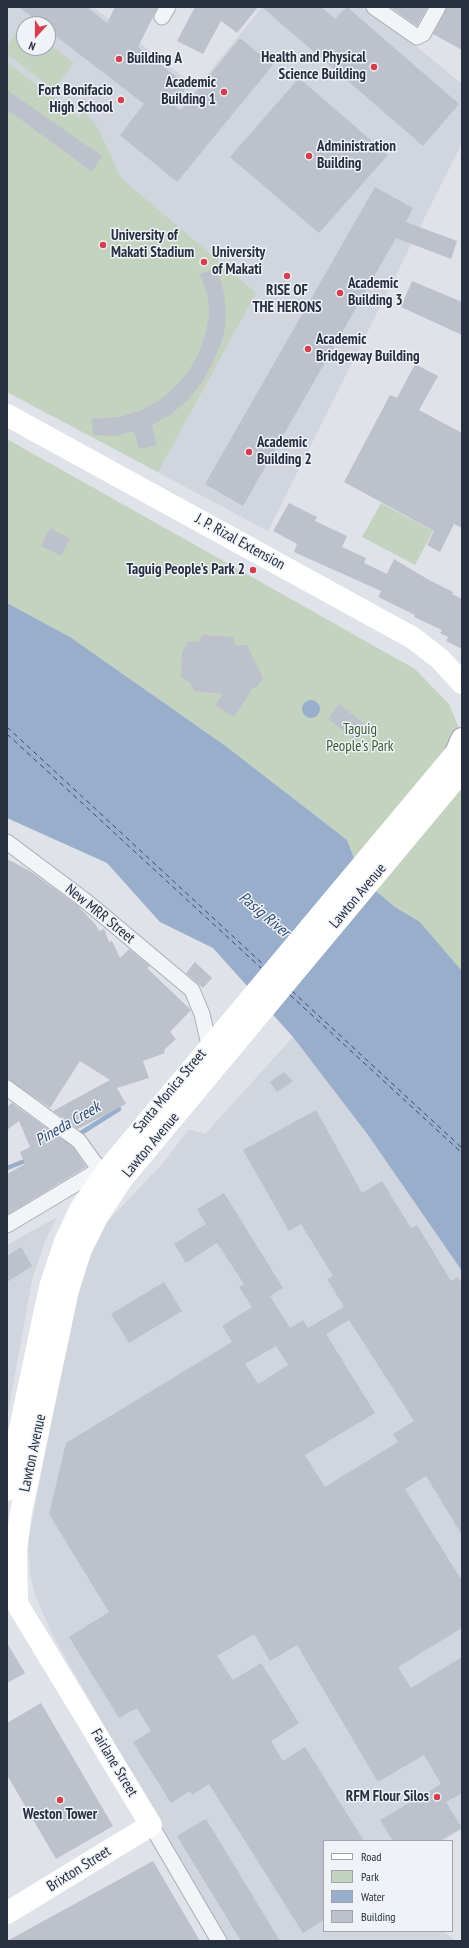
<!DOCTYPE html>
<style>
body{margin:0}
#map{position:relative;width:469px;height:1948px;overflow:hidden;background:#dfe3e9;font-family:"PT Sans Narrow",sans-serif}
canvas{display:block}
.frame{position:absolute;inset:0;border:8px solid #272f41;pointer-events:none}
.legend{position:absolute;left:323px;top:1840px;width:130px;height:92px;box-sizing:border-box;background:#eff2f6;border:1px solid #9fa4ae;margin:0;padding:5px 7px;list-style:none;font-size:12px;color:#272f41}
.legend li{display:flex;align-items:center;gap:8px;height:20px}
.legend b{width:20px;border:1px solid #9fa4ae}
.north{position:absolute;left:16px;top:16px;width:40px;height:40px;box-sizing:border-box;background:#eff2f6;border:1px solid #9fa4ae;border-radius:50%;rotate:201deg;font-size:11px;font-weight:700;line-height:16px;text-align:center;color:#272f41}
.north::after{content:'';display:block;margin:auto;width:14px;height:18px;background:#d33f4e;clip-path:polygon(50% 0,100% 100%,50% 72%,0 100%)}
</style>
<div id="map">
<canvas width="469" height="1948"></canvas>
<div class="frame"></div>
<ul class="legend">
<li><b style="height:5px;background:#fff"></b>Road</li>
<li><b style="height:11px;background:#c4d3c0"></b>Park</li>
<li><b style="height:11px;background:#99aecb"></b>Water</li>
<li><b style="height:11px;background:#bcc1cc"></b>Building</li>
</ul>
<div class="north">N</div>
</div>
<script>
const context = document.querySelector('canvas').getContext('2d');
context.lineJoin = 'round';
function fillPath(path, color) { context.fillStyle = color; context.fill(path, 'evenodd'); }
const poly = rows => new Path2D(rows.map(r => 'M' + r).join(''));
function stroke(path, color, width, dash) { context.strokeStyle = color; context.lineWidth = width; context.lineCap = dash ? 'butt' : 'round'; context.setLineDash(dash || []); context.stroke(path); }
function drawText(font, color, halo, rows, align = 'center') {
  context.font = font + ' "PT Sans Narrow",sans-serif'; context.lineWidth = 3; context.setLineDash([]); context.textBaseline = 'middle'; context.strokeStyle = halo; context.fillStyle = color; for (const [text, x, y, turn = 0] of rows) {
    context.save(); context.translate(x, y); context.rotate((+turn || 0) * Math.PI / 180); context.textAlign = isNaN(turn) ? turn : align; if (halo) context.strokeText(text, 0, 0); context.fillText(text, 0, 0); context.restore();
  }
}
fillPath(poly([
 [7,7,93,7,197,87,262,7,363,7,400,33,462,84,462,143,268,531,7,392],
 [24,24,48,24,48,48,24,48],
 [293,1037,368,1135,462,1271,462,1829,443,1841,324,1841,324,1931,444,1931,455,1941,227,1941,53,1636,34,1593,30,1573,28,1542,76,1292,92,1253,107,1222,163,1163,189,1129,205,1134],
 [57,1217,45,1242,32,1280,7,1419,7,1245]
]), '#d1d5de');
fillPath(poly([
 [23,24,24,48,48,48,48,43,74,63,53,90,7,54,7,45],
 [7,62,79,117,85,112,98,128,121,178,256,293,158,472,7,392],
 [7,439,415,669,449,704,462,736,462,971,420,922,395,907,370,886,356,863,347,840,227,747,70,637,7,603],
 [381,503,433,531,415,565,362,537]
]), '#c4d3c0');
fillPath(poly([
 [7,603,70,637,227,747,347,840,356,863,370,886,395,907,420,922,462,971,462,1271,368,1135,293,1037,213,948,160,922,107,863,7,818],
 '302 709a9 9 0 1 1 18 0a9 9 0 1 1-18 0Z'
]), '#99aecb');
stroke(poly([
 [62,1145,119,1109],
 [7,1168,30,1159]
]), '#99aecb', 4.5);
stroke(poly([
 [7,727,265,966],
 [7,734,261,968],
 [292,991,462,1148],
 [290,995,462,1153]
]), '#304c76', 1, [5, 4]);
fillPath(poly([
 [19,7,87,7,107,23,115,7,158,7,138,47,187,85,176,107,181,110,240,38,273,65,177,182,120,135,144,104,48,30,48,24,41,24],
 [195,7,258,7,237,33,221,21,203,54,177,41],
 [262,7,321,7,335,19,347,7,459,104,423,146],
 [390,7,428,7,417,26],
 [447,7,462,7,462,50,433,34],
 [299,78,388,155,319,233,230,157],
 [7,90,102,156,92,172,16,116,7,111],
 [375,187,413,208,406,222,457,241,451,259,396,238,243,506,205,484],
 [217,268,224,293,226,313,224,335,214,360,203,381,188,400,170,415,152,425,157,445,139,449,134,431,115,436,94,435,91,419,119,417,140,411,160,400,176,386,188,372,198,355,206,331,209,315,208,297,200,274],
 [412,281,462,302,462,335,401,307],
 [415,364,438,376,419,410,462,433,462,528,454,524,440,552,427,545,434,531,344,482,390,395,397,398],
 [289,503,317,517,315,521,347,536,342,547,366,558,364,563,387,574,394,559,429,580,453,592,452,594,462,599,462,649,446,641,448,637,440,633,442,630,414,617,415,615,378,597,381,591,294,552,297,544,273,531],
 [50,528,70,539,61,556,41,546],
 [202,635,233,637,235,645,247,645,263,678,256,688,253,688,234,717,215,705,223,694,194,691,190,682,181,678,182,653,188,641,199,642],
 [339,704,368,727,357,741,328,719],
 [7,859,30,871,78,906,96,925,99,931,104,929,109,942,112,941,120,958,129,949,150,966,147,968,191,1010,170,1032,176,1039,164,1050,165,1053,143,1061,149,1078,117,1088,126,1104,78,1129,53,1111,110,1080,80,1061,50,1108,7,1079],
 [195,962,212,978,203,988,186,973],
 [284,1072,293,1081,277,1092,270,1082],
 [12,1103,73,1147,86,1167,7,1215,7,1174,25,1164,20,1152,30,1147,19,1121,7,1130,7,1107],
 [316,1110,362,1193,382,1181,411,1228,417,1225,451,1281,458,1277,462,1284,462,1535,426,1476,405,1489,462,1581,462,1628,398,1667,411,1688,462,1657,462,1793,446,1802,462,1828,439,1841,393,1841,380,1820,441,1784,424,1755,378,1782,297,1645,270,1661,254,1634,217,1656,233,1680,261,1663,299,1723,271,1741,283,1761,305,1747,364,1841,324,1841,324,1920,303,1933,209,1784,192,1795,190,1791,171,1803,133,1742,151,1731,137,1708,119,1718,69,1637,109,1612,49,1514,66,1443,232,1342,222,1326,252,1307,239,1287,244,1284,217,1243,186,1263,174,1244,206,1224,197,1209,224,1193,283,1288,270,1296,290,1328,303,1320,308,1328,344,1307,327,1279,333,1276,301,1224,289,1231,243,1150],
 [349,1320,414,1421,393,1434,398,1442,325,1487,305,1455,375,1413,326,1334],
 [276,1346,288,1365,258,1384,245,1364],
 [21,1247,32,1266,7,1282,7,1256],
 [164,1282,182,1311,129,1343,111,1314],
 [7,1643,25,1673,7,1683],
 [41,1703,113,1826,56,1859,7,1775,7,1723],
 [206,1819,280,1941,241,1941,177,1836],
 [153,1861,200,1941,7,1941]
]), '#bcc1cc');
const street = poly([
 [374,7,417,37,423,34,438,7],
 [162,17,168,7],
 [7,842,87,902,192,990,202,1014,211,1054],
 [7,1088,79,1141,99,1169],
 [7,1225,109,1164],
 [151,1825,219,1941]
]);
const primary = poly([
 [456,753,462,739]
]);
stroke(street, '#a8adb7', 17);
stroke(primary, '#9ea6b5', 24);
stroke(street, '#f2f4f7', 15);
stroke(poly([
 [7,415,413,638,440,659,462,683],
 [7,1490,50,1287,65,1242],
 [7,1587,151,1825,7,1913],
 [17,1602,16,1550,21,1512,68,1290,81,1249]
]), '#fff', 22);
stroke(primary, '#fff', 22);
stroke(poly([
 [65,1242,81,1208,109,1168,456,753],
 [81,1249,97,1217,122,1179,462,771]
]), '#fff', 22);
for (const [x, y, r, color] of [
 [119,59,4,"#d33f4e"],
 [374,67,4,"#d33f4e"],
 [224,92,4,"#d33f4e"],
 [121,100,4,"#d33f4e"],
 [309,156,4,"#d33f4e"],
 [103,245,4,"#d33f4e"],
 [204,262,4,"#d33f4e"],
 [287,276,4,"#d33f4e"],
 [340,293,4,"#d33f4e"],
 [308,349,4,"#d33f4e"],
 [249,452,4,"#d33f4e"],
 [253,570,4,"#d33f4e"],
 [437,1797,4,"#d33f4e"],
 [60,1800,4,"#d33f4e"]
]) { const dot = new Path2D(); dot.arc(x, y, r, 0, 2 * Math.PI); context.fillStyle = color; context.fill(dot); stroke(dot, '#eff2f6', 1.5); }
drawText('bold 15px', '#272f41', '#eff2f6', [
 ["Health and Physical",366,58,"right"],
 ["Science Building",366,75,"right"],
 ["Building A",127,59],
 ["Academic",216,83,"right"],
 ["Building 1",216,100,"right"],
 ["Fort Bonifacio",113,91,"right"],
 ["High School",113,108,"right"],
 ["Administration",317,147],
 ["Building",317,164],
 ["University of",111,236],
 ["Makati Stadium",111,253],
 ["University",212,253],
 ["of Makati",212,270],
 ["Academic",348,284],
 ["Building 3",348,301],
 ["RISE OF",287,291,"center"],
 ["THE HERONS",287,308,"center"],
 ["Academic",316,340],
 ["Bridgeway Building",316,357],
 ["Academic",257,443],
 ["Building 2",257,460],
 ["Taguig People's Park 2",245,570,"right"],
 ["RFM Flour Silos",429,1797,"right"],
 ["Weston Tower",60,1815,"center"]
], 'left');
drawText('15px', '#272f41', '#eff2f6', [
 ["J. P. Rizal Extension",240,542,29],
 ["Lawton Avenue",358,896,-50],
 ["New MRR Street",100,914,39],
 ["Santa Monica Street",170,1091,-50],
 ["Lawton Avenue",151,1145,-50],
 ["Lawton Avenue",33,1453,-78],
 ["Fairlane Street",114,1763,59],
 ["Brixton Street",79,1869,-32]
]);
drawText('15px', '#3a5d34', '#eff2f6', [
 ["Taguig",360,730],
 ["People's Park",360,747]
]);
drawText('italic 16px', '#304c76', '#eff2f6', [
 ["Pasig River",264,915,40],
 ["Pineda Creek",68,1124,-30]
]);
</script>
